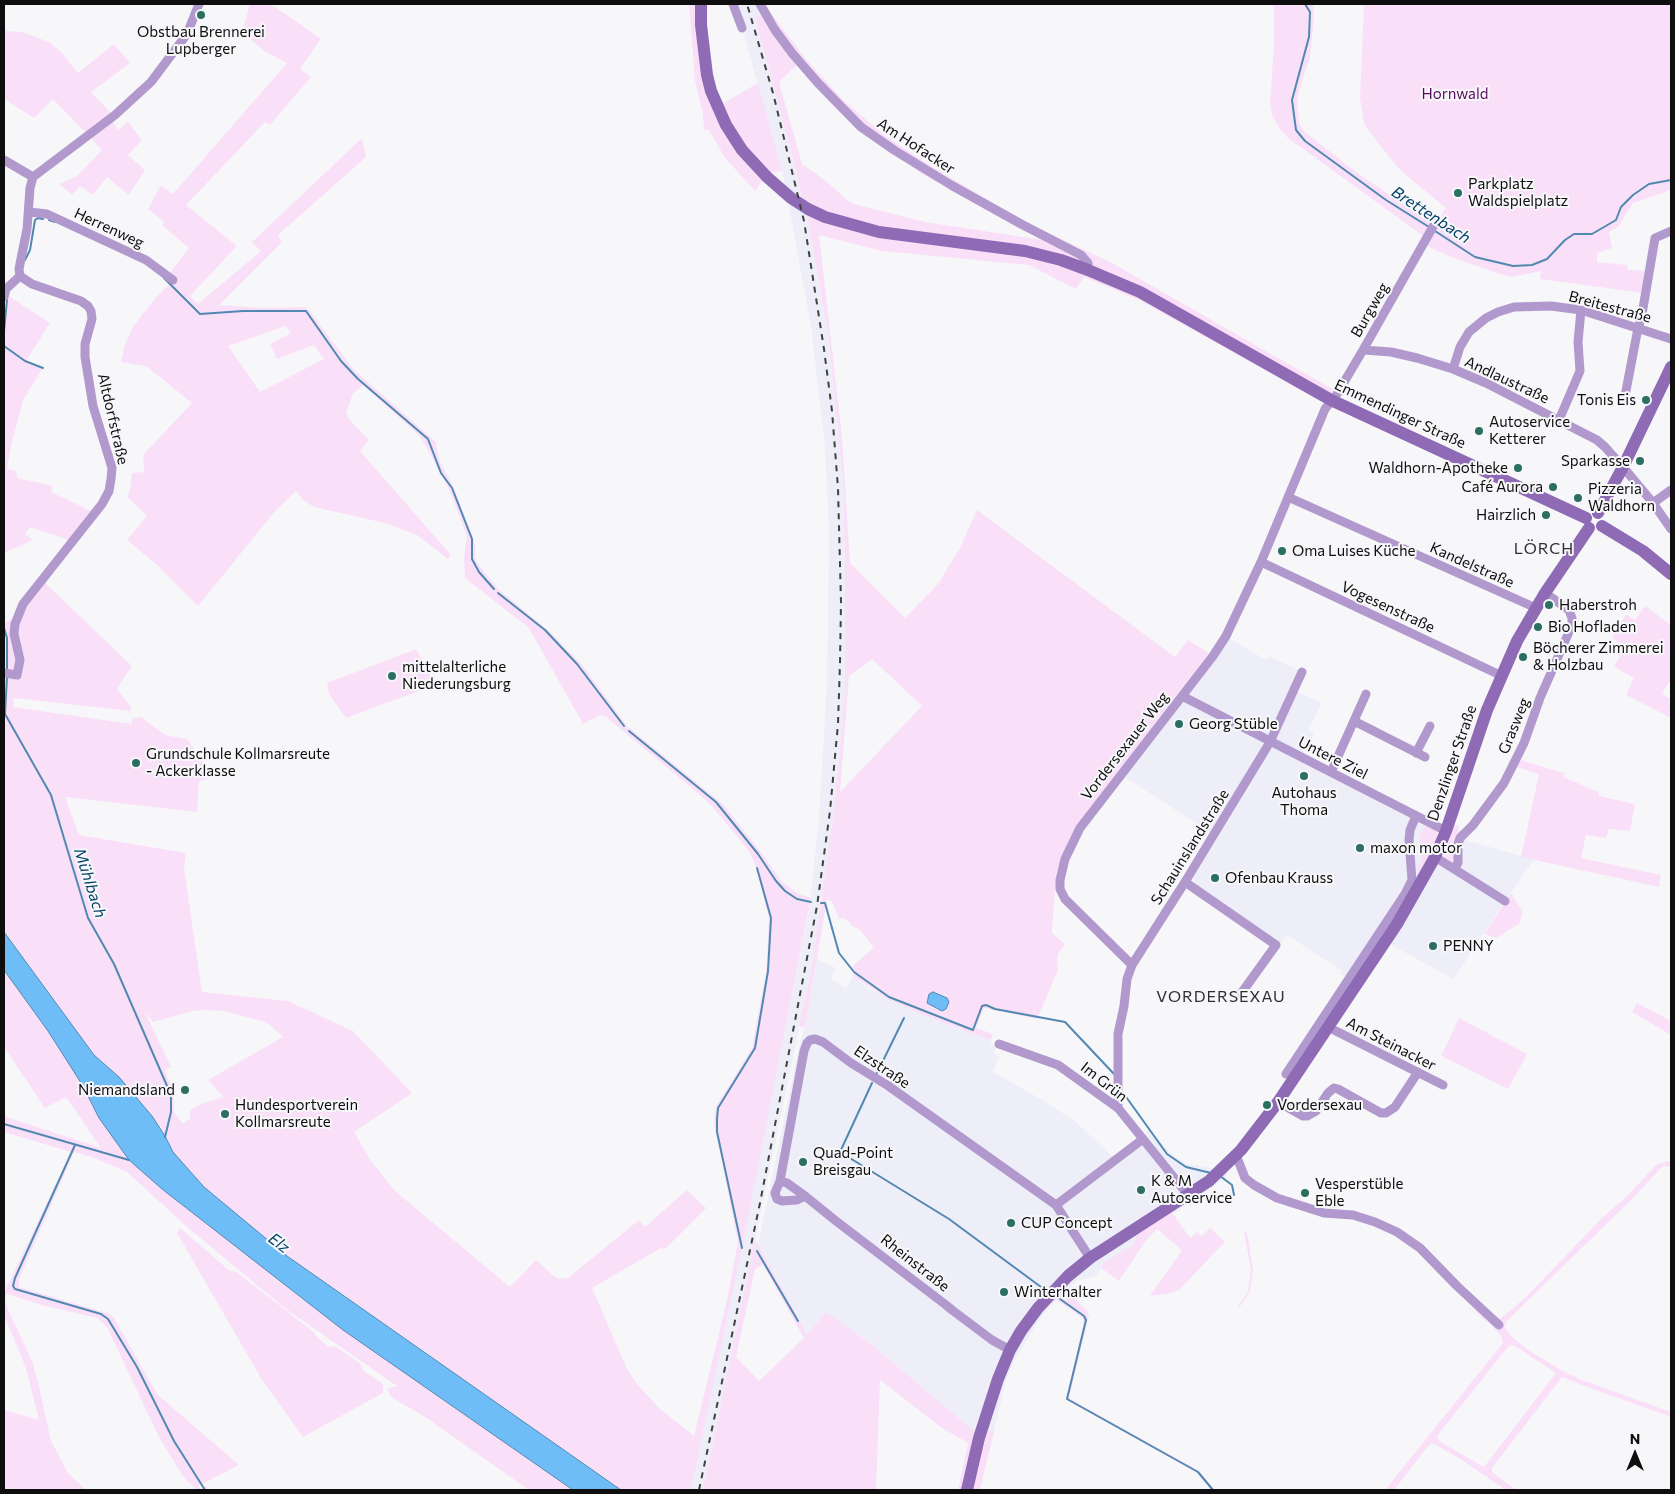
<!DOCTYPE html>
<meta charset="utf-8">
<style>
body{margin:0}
#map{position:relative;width:1675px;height:1494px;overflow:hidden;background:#f7f7fa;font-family:Commissioner,sans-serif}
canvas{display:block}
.frame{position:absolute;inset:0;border:5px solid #0e0e0f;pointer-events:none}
.north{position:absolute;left:1610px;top:1429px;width:50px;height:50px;-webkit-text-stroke:4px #f7f7fa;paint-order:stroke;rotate:0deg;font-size:14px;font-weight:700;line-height:20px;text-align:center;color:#0e0e0f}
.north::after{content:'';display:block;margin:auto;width:18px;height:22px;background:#0e0e0f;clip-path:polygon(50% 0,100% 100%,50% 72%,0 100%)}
</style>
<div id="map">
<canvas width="1675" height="1494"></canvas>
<div class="frame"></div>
<div class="north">N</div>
</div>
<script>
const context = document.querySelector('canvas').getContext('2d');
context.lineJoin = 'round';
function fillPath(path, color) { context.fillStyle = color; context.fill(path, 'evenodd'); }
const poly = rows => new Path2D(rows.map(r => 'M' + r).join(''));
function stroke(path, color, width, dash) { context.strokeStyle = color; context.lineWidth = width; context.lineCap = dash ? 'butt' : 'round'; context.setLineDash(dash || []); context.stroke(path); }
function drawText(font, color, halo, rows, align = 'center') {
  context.font = font + ' Commissioner,sans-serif'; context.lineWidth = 4; context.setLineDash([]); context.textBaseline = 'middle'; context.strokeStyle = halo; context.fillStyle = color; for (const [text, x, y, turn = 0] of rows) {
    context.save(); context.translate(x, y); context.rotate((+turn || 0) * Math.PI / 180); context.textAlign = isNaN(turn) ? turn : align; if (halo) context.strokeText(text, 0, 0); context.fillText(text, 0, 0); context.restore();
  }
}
fillPath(poly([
 [733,4,755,4,760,15,755,18,796,170,811,238,828,334,843,482,845,564,845,691,834,809,812,966,703,1490,691,1490,809,912,819,818,827,681,829,530,825,448,811,327,784,179,742,28],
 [1222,634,1266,660,1269,656,1302,672,1295,691,1322,703,1308,730,1314,734,1299,760,1427,825,1419,843,1421,862,1433,853,1445,857,1448,861,1459,838,1534,860,1500,908,1454,979,1382,940,1352,981,1340,973,1342,971,1287,935,1279,945,1195,884,1194,876,1217,837,1125,777,1177,698],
 [817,959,836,968,831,979,846,989,853,976,869,989,930,1018,991,1040,991,1044,996,1046,994,1053,999,1057,993,1072,1041,1099,1076,1122,1114,1158,1150,1129,1169,1152,1185,1163,1211,1168,1228,1174,1214,1187,1173,1214,1171,1212,1133,1245,1103,1263,1100,1271,1096,1276,1076,1281,1056,1300,1039,1320,1013,1363,1006,1381,994,1431,974,1431,870,1343,826,1312,807,1334,758,1245,801,1038,805,1028]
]), '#eeeef9');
fillPath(poly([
 [250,4,267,4,277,8,321,39,300,69,311,77,270,125,265,122,186,205,237,246,190,296,198,304,261,251,252,242,362,138,366,157,278,235,282,242,219,305,264,308,304,307,309,310,354,370,435,441,440,462,454,488,473,537,475,545,475,560,498,589,549,631,582,665,628,727,724,805,766,859,782,882,799,894,811,898,742,1248,691,1490,621,1490,287,1256,204,1187,173,1152,165,1136,152,1116,119,1077,94,1055,4,932,4,623,17,617,42,580,132,666,117,689,132,708,130,711,14,698,13,707,131,724,133,718,141,717,165,735,187,739,209,770,207,779,199,781,197,812,65,797,79,835,186,853,184,868,202,992,288,1001,353,1031,412,1093,354,1132,371,1161,395,1191,510,1287,536,1260,553,1275,559,1279,568,1278,639,1220,645,1227,687,1190,706,1208,665,1249,661,1248,592,1288,627,1369,637,1384,660,1409,694,1436,727,1300,738,1242,714,1122,716,1106,752,1048,766,972,769,918,755,864,749,851,711,805,693,789,606,717,601,715,583,724,529,628,465,578,464,557,467,536,449,489,420,436,363,385,353,394,346,413,349,419,369,440,360,451,451,555,448,559,417,535,385,523,314,507,303,500,296,491,276,510,198,606,157,565,127,540,147,516,127,497,130,490,132,473,144,472,143,455,192,403,146,366,121,362,125,344,134,325,154,300,173,280,168,276,189,248,162,225,164,222,148,209,161,185,173,194,287,63,264,51,242,32],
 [286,326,291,333,270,344,277,359,314,345,324,359,260,392,228,346],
 [204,1010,223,1011,265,1022,271,1026,283,1037,208,1080,223,1097,201,1104,190,1110,190,1118,183,1124,174,1112,173,1091,165,1070,171,1067,145,1012,153,1022,193,1011],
 [689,4,707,4,707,30,713,76,722,104,758,83,782,171,772,172,762,181,755,191,725,158,709,130,704,130,703,114,695,81],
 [756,4,766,4,770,12,805,58,843,100,884,135,931,166,1025,222,1110,262,1334,390,1322,402,1141,301,1084,277,1076,289,1029,265,882,251,819,235,842,437,850,563,905,618,938,584,960,548,977,510,1175,657,1188,640,1209,653,1083,817,1069,840,1056,874,1052,933,1065,944,1058,954,1057,961,1058,970,1037,1019,984,1008,976,1028,993,1034,991,1040,930,1018,889,1000,853,976,854,972,851,968,874,947,859,929,852,926,850,922,843,918,839,919,832,902,827,899,805,1028,799,1026,812,966,834,809,845,691,845,564,843,482,828,334,811,238,796,170,755,18,760,15],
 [797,65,835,108,878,144,922,174,1011,224,1042,240,925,222,854,204,847,200,826,181,802,164,779,82],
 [872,659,922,706,840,792,849,676],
 [1274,4,1313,4,1314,17,1310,58,1299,90,1297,104,1300,125,1305,132,1356,172,1434,225,1446,208,1401,171,1382,148,1364,124,1360,98,1364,4,1671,4,1671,190,1633,203,1618,227,1609,232,1612,248,1597,253,1597,262,1627,265,1628,270,1645,271,1643,293,1540,279,1541,271,1513,277,1500,274,1451,257,1423,244,1426,238,1288,138,1279,128,1272,115,1270,102,1274,45],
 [4,31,22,32,49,42,61,52,78,73,114,44,130,63,91,92,111,113,86,133,53,99,34,118,4,99],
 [112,121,118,130,128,122,142,140,128,155,145,170,129,195,107,177,93,195,80,186,72,195,59,184,77,176,102,150,90,137],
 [7,295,50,323,26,361,43,368,23,400,11,446,7,469,16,471,17,478,53,486,51,492,95,513,72,541,30,527,25,534,33,540,4,553,4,311,6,309],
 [1645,606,1671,625,1671,679,1662,694,1671,699,1671,718,1626,695,1634,678,1614,667,1625,646,1612,638,1626,614,1635,620],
 [416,649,435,685,346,718,329,694,327,683],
 [1520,760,1564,773,1564,777,1598,792,1599,796,1635,804,1630,831,1609,829,1606,838,1586,835,1581,858,1661,875,1659,887,1521,857,1539,774,1516,767],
 [1427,825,1436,829,1438,838,1417,880,1417,868,1421,862,1419,843,1420,834],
 [1454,825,1459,826,1458,830,1463,833,1456,859,1453,863,1445,857,1444,852],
 [1511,893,1523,912,1519,924,1496,938,1484,934],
 [4,970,48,1031,83,1086,99,1118,129,1160,162,1189,343,1330,573,1490,529,1490,425,1417,391,1397,387,1389,397,1386,283,1307,186,1226,127,1172,95,1158,74,1152,19,1279,19,1287,110,1314,114,1318,157,1394,239,1465,198,1486,201,1489,206,1486,209,1490,192,1490,195,1488,184,1478,159,1437,107,1327,97,1318,45,1306,7,1294,5,1296,6,1305,32,1361,38,1382,51,1441,68,1473,86,1490,4,1490,4,1410,39,1420,26,1368,4,1315,4,1293,71,1152,4,1132,4,1116,101,1148,66,1097,45,1108,4,1047],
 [1637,1003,1671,1021,1671,1035,1632,1012],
 [1459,1018,1527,1054,1508,1089,1441,1056],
 [1667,1161,1671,1161,1671,1167,1663,1166,1661,1168,1632,1199,1507,1321,1504,1326,1513,1338,1528,1350,1563,1371,1582,1380,1671,1412,1671,1417,1582,1385,1562,1377,1492,1468,1492,1472,1516,1490,1506,1490,1457,1457,1432,1443,1429,1445,1394,1490,1385,1490,1503,1343,1501,1336,1489,1323,1484,1320,1419,1250,1496,1319,1501,1318,1526,1297,1601,1219,1628,1195,1656,1165],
 [1511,1345,1518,1348,1556,1373,1484,1467,1439,1441,1437,1436,1507,1348],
 [1171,1211,1190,1238,1197,1232,1202,1236,1210,1228,1225,1242,1180,1289,1172,1293,1150,1296,1182,1250,1157,1229,1147,1239,1119,1281,1101,1268,1103,1263,1133,1245,1135,1237],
 [180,1228,230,1271,235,1271,314,1332,317,1337,329,1347,335,1346,361,1364,363,1370,383,1384,383,1393,303,1437,262,1380,177,1233],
 [1244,1232,1247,1233,1253,1270,1250,1291,1239,1308,1238,1307,1248,1291,1251,1270],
 [755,1239,807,1334,826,1312,870,1343,974,1431,994,1431,980,1490,958,1490,968,1443,942,1428,880,1380,876,1490,703,1490],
 [763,1265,804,1338,759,1381,736,1357,755,1269],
 [1065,1289,1087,1311,1089,1316,1069,1398,1199,1471,1214,1490,1211,1490,1196,1472,1066,1399,1083,1326,1083,1320,1080,1316,1055,1299]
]), '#f9e0f8');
const water = poly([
 [4,932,94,1055,119,1077,152,1116,165,1136,173,1152,204,1187,287,1256,621,1490,573,1490,343,1330,162,1189,129,1160,99,1118,83,1086,48,1031,4,970,4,932],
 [933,992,947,998,949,1002,946,1009,942,1011,927,1003,929,994,933,992]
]);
fillPath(water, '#6fbdf6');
stroke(water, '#5288b1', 1);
stroke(poly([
 [1305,4,1310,12,1309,37,1292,100,1296,130,1305,141,1386,200,1429,227],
 [49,220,55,222],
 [1435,231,1475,257,1513,266,1532,265,1547,259,1565,240,1574,234,1592,234,1616,220,1621,207,1633,195,1649,184,1671,180],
 [25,260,30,250,35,220,38,218,43,219],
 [164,278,200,314,243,311,306,311,341,361,358,379,428,439,441,473,452,488,472,539,472,559,479,572,494,589],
 [4,331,7,300],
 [4,346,25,361,43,368],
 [498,593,545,630,577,664,624,726],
 [4,628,7,638,7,670],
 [7,677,5,714,51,795,88,918,114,964,171,1095,171,1112,165,1137],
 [629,731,716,802,758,854,776,881,785,891,797,899,811,902],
 [821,903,825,903,839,953,854,972,889,997,973,1030,982,1006,986,1005,995,1009,1065,1022,1114,1074],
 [877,1073,904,1018],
 [872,1083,840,1152,949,1219,1041,1287],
 [1124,1094,1167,1154,1186,1167,1211,1173],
 [4,1124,129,1160],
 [75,1145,15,1278,13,1286,15,1289,101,1314,108,1319,137,1367,174,1441,205,1490],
 [1220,1176,1232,1185,1234,1195],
 [742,1248,717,1132,717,1119,718,1108,755,1048,768,971,771,918,757,868],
 [757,1251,798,1321],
 [1060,1299,1084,1316,1086,1320,1067,1399,1198,1472,1213,1490]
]), '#5288b1', 2);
stroke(poly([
 [733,4,742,28],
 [760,4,775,30,792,53,818,83,861,127,894,150,951,185,1023,225,1081,255,1088,263,1088,270],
 [4,160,33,177],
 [29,212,47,214,146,260,173,280],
 [4,297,6,289,20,276],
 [1363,350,1391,352,1417,358,1453,369,1486,383,1597,440,1605,447,1623,467,1653,503,1671,529],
 [1453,369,1460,347,1469,332,1486,318,1498,312,1514,307,1551,306,1581,310,1671,339],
 [1625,396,1638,328,1641,320,1655,238,1671,231],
 [1559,420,1580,371,1578,342,1581,310],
 [1288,497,1536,608],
 [1653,503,1671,490],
 [1261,562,1502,676],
 [4,673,17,675,20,660,14,634,15,624,23,604,102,504,109,491,111,479,112,468,93,406,85,357,85,344,92,319,91,311,88,306,81,301,32,284,20,276,19,269,27,229,30,188,33,177,115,115,151,82,187,34,199,4],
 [1182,696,1446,831],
 [1354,721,1425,757],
 [1416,753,1430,726],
 [1331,772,1366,694],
 [1435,857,1505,901],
 [1454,869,1458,863,1458,844,1460,838,1473,825,1504,783,1524,743,1540,698,1572,625,1572,618,1569,610,1545,593],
 [1185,882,1276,945,1240,995],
 [1132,965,1185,882,1270,742,1302,672],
 [1328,1027,1443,1085],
 [999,1044,1058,1065,1118,1108,1188,1195],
 [1286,1074,1405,894,1412,880,1409,840,1410,830,1416,816],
 [1278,1102,1303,1116,1307,1116,1316,1111,1328,1093,1334,1088,1338,1089,1381,1113,1386,1113,1395,1107,1418,1072],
 [1118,1108,1118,1034,1124,1006,1127,979,1132,965,1065,899,1060,889,1060,880,1065,859,1080,828,1213,656,1226,636,1261,562,1325,409,1337,394,1363,350,1434,225],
 [1236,1155,1245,1178,1254,1185,1277,1198,1324,1213,1353,1215,1375,1222,1397,1232,1420,1248,1457,1286,1499,1325],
 [780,1181,804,1051,807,1043,810,1040,815,1039,823,1042,851,1063,887,1085,1056,1205,1090,1258],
 [805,1196,797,1200,782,1201,777,1199,775,1193,780,1181,787,1183,805,1196,836,1221,946,1305,952,1310,992,1340,1010,1350],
 [1056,1205,1143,1139]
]), '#b199cd', 9);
stroke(poly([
 [701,4,701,25,707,75,711,91,726,125,742,150,767,177,791,198,808,209,825,217,879,232,1025,251,1061,260,1088,270,1140,292,1331,400,1586,518],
 [1598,513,1623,467,1671,367],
 [1602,526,1643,551,1671,574],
 [967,1490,979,1438,998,1379,1010,1350,1021,1331,1038,1308,1068,1276,1090,1258,1209,1181,1241,1150,1278,1102,1397,924,1435,857,1446,831,1487,710,1517,641,1545,593,1589,528]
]), '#8f6ab5', 12);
stroke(poly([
 [699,1490,760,1203,817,906,830,811,838,724,840,663,841,603,838,488,832,411,824,349,804,221,773,93,747,4]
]), '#414142', 2, [6, 6]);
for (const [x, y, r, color] of [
 [201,15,5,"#2a6f62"],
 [1458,193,5,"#2a6f62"],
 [1646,400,5,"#2a6f62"],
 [1479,431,5,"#2a6f62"],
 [1640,461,5,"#2a6f62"],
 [1518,468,5,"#2a6f62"],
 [1553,487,5,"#2a6f62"],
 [1578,498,5,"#2a6f62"],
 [1546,515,5,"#2a6f62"],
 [1282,551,5,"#2a6f62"],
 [1549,605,5,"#2a6f62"],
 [1538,627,5,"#2a6f62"],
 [1523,657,5,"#2a6f62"],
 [392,676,5,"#2a6f62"],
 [1179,724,5,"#2a6f62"],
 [136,763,5,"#2a6f62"],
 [1304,776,5,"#2a6f62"],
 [1360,848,5,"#2a6f62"],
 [1215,878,5,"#2a6f62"],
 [1433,946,5,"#2a6f62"],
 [185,1090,5,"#2a6f62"],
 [1267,1105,5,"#2a6f62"],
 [225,1114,5,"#2a6f62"],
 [803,1162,5,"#2a6f62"],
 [1141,1190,5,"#2a6f62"],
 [1305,1193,5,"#2a6f62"],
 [1011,1223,5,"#2a6f62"],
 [1004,1292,5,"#2a6f62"]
]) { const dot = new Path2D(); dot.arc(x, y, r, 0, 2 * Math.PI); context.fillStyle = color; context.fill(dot); stroke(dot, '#f7f7fa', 2); }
drawText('15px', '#0e0e0f', '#f7f7fa', [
 ["Obstbau Brennerei",201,32,"center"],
 ["Lupberger",201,49,"center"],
 ["Parkplatz",1468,184],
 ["Waldspielplatz",1468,201],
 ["Tonis Eis",1636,400,"right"],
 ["Autoservice",1489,422],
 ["Ketterer",1489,439],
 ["Sparkasse",1630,461,"right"],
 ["Waldhorn-Apotheke",1508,468,"right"],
 ["Café Aurora",1543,487,"right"],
 ["Pizzeria",1588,489],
 ["Waldhorn",1588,506],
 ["Hairzlich",1536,515,"right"],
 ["Oma Luises Küche",1292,551],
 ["Haberstroh",1559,605],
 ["Bio Hofladen",1548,627],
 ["Böcherer Zimmerei",1533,648],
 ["& Holzbau",1533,665],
 ["mittelalterliche",402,667],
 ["Niederungsburg",402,684],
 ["Georg Stüble",1189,724],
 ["Grundschule Kollmarsreute",146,754],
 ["- Ackerklasse",146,771],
 ["Autohaus",1304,793,"center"],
 ["Thoma",1304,810,"center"],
 ["maxon motor",1370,848],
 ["Ofenbau Krauss",1225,878],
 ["PENNY",1443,946],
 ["Niemandsland",175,1090,"right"],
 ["Hundesportverein",235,1105],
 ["Kollmarsreute",235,1122],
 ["Vordersexau",1277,1105],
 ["Quad-Point",813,1153],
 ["Breisgau",813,1170],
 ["K & M",1151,1181],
 ["Autoservice",1151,1198],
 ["Vesperstüble",1315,1184],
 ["Eble",1315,1201],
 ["CUP Concept",1021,1223],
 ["Winterhalter",1014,1292]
], 'left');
drawText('15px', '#590c5d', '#f7f7fa', [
 ["Hornwald",1455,94]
]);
drawText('15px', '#0e0e0f', '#f7f7fa', [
 ["Am Hofacker",916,146,33],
 ["Herrenweg",109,228,25],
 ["Breitestraße",1610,307,15],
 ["Burgweg",1370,310,-60],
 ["Andlaustraße",1507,380,25],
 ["Emmendinger Straße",1400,414,25],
 ["Altdorfstraße",113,419,77],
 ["Kandelstraße",1472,565,24],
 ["Vogesenstraße",1388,607,25],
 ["Grasweg",1514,726,-68],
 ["Vordersexauer Weg",1125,746,-52],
 ["Untere Ziel",1333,758,27],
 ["Denzlinger Straße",1452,763,-71],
 ["Schauinslandstraße",1190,847,-58],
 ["Am Steinacker",1391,1044,27],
 ["Elzstraße",882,1067,34],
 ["Im Grün",1104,1082,38],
 ["Rheinstraße",915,1263,38]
]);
drawText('italic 16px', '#044469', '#f7f7fa', [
 ["Brettenbach",1431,215,33],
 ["Mühlbach",90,883,72],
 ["Elz",279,1243,37]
]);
context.letterSpacing = '1px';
drawText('16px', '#2f2f32', '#f7f7fa', [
 ["LÖRCH",1544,549],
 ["VORDERSEXAU",1221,997]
]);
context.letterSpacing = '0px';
</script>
